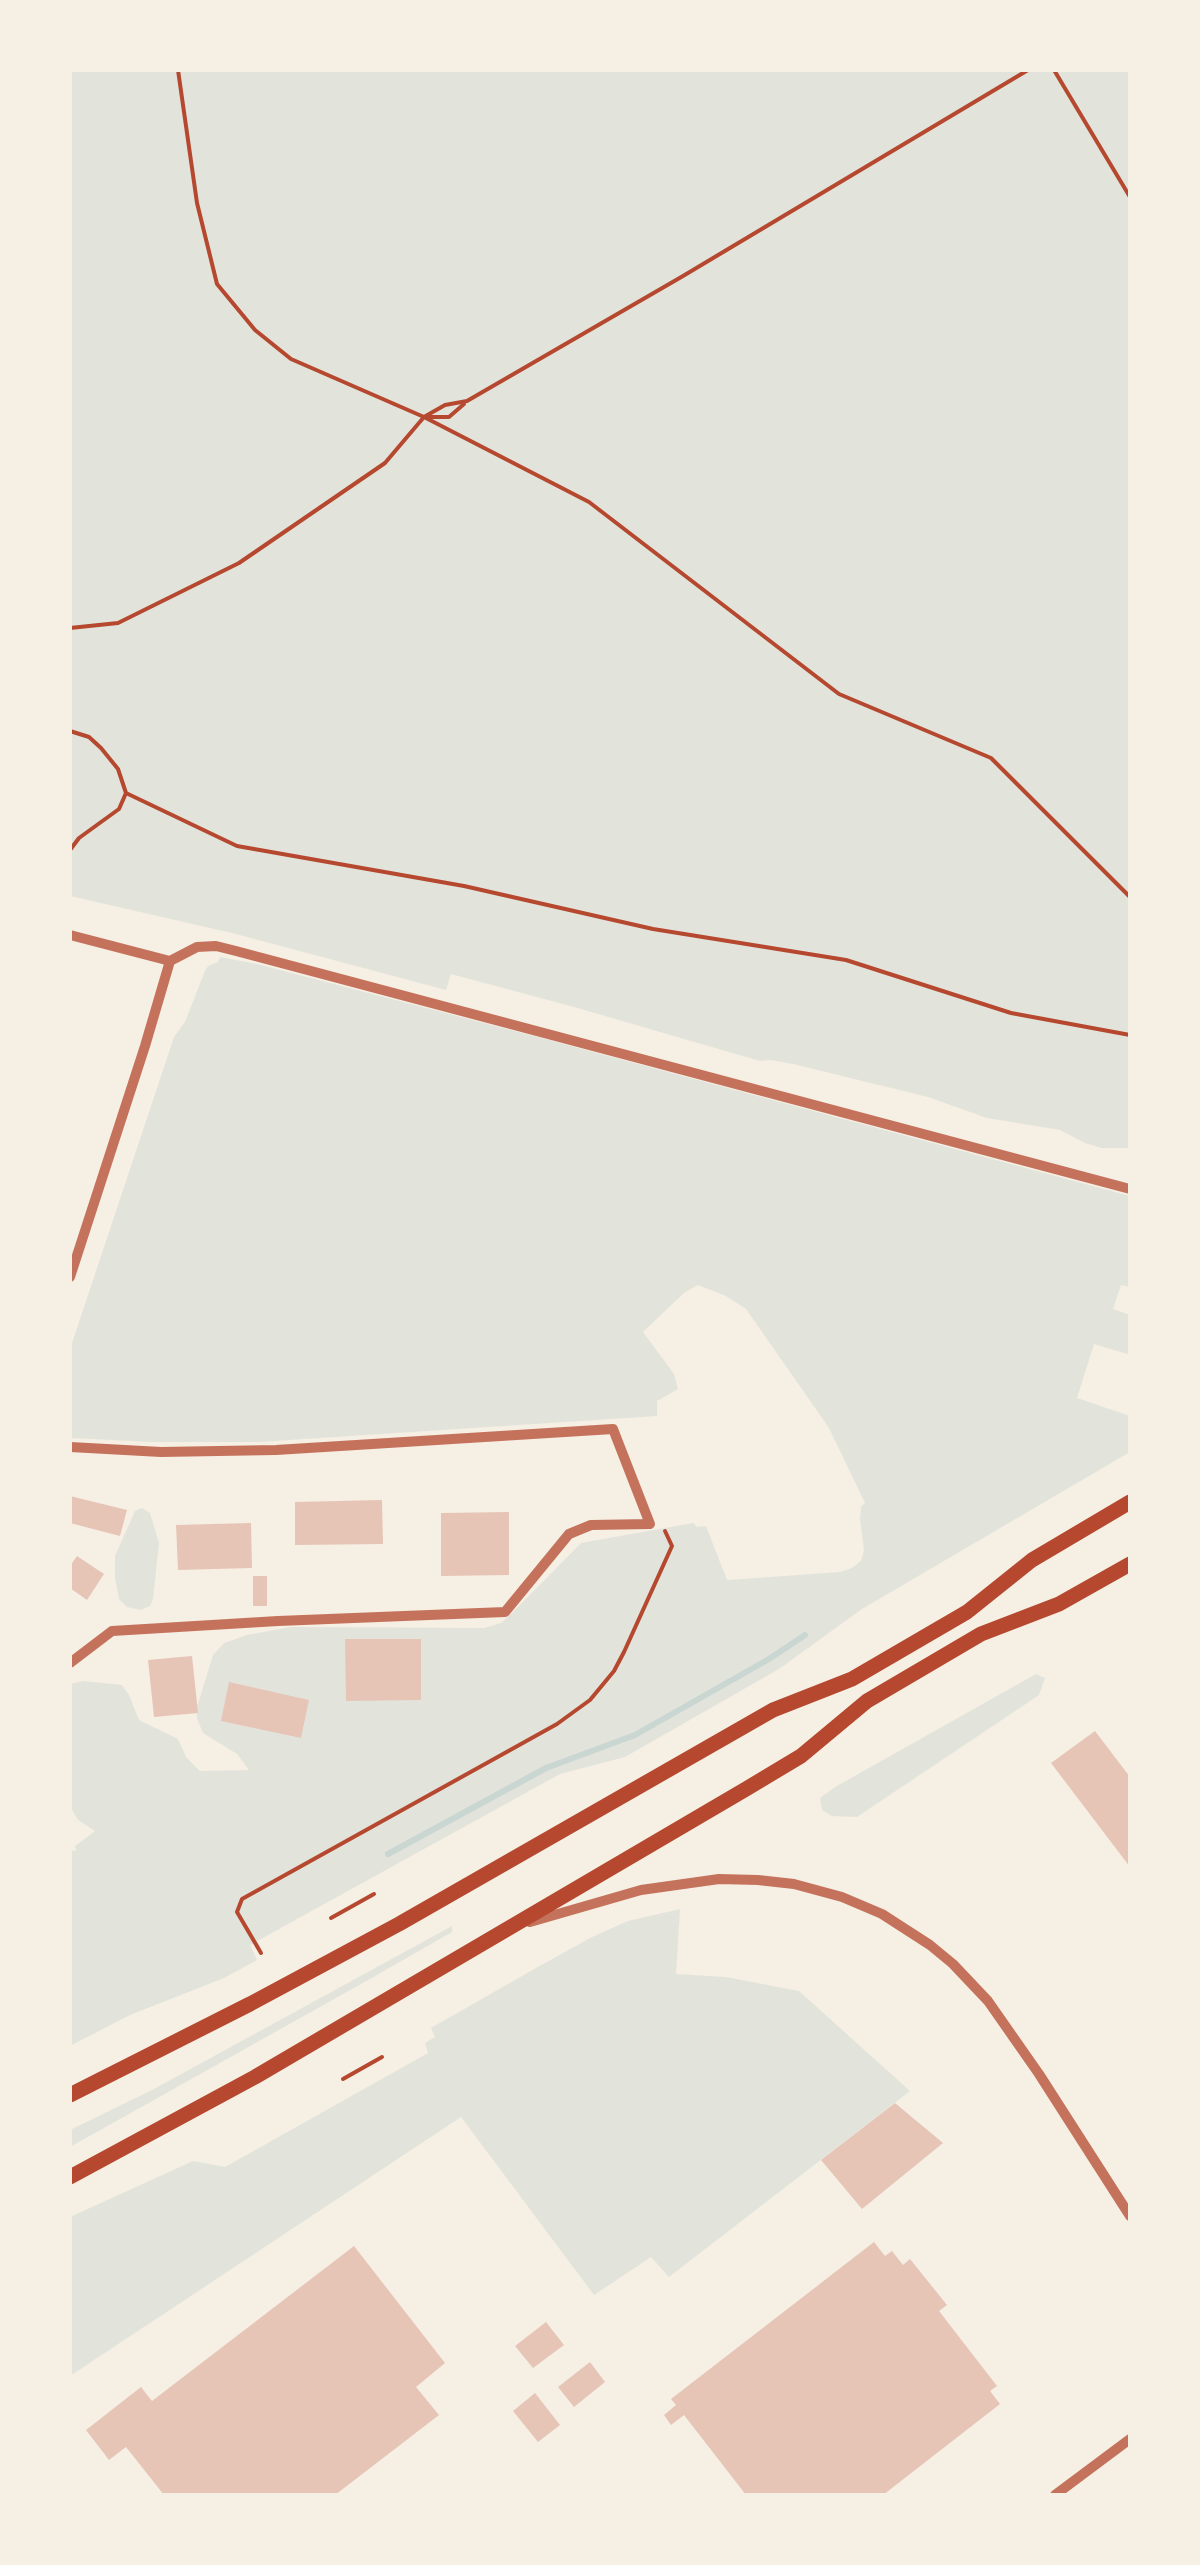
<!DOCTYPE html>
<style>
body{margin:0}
#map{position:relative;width:1200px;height:2565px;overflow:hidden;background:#f6efe4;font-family:"Nunito Sans",sans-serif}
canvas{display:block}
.frame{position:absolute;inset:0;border:72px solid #f6efe4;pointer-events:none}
</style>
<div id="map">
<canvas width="1200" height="2565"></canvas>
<div class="frame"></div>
</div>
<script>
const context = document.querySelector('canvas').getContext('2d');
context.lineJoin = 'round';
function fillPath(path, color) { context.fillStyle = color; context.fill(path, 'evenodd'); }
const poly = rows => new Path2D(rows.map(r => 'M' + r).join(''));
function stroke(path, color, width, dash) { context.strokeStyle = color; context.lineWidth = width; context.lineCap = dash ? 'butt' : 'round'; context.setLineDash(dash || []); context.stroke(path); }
fillPath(poly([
 [70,70,1130,70,1130,1148,1101,1148,1085,1143,1060,1130,987,1118,928,1097,793,1064,771,1060,760,1061,574,1007,451,974,446,990,232,933,70,896],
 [220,957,257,964,534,1036,1130,1196,1130,1287,1121,1285,1113,1309,1130,1315,1130,1355,1094,1344,1077,1398,1130,1416,1130,1452,862,1609,779,1669,625,1757,560,1774,250,1945,257,1960,224,1978,130,2015,70,2046,70,1850,76,1851,75,1846,95,1831,78,1820,70,1806,70,1684,83,1681,122,1685,129,1695,139,1720,178,1739,186,1757,200,1771,249,1770,237,1754,203,1733,197,1719,197,1707,213,1655,224,1643,247,1635,291,1627,484,1628,501,1623,512,1613,581,1543,693,1523,697,1527,706,1526,727,1580,840,1572,852,1568,861,1561,864,1550,860,1519,861,1507,865,1503,829,1428,746,1309,726,1296,698,1285,684,1293,643,1332,674,1374,678,1389,657,1401,657,1416,259,1442,153,1442,70,1438,70,1349,174,1037,185,1022,205,971,208,966,218,962],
 [142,1508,150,1513,159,1543,153,1599,150,1606,141,1610,127,1607,119,1599,115,1578,115,1556,135,1511],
 [1036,1674,1045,1678,1039,1695,857,1817,832,1816,822,1810,820,1798,835,1787],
 [680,1909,676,1974,726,1977,799,1991,910,2091,669,2277,651,2257,594,2295,461,2117,70,2376,70,2217,193,2161,225,2167,428,2053,425,2043,435,2037,431,2028,536,1968,592,1937,628,1921],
 [452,1926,452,1932,377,1975,70,2147,70,2130,152,2090]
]), '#e2e4dc');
stroke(poly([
 [388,1854,546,1768,635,1735,769,1659,805,1635]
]), '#c9d6d2', 6);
fillPath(poly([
 [70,1496,127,1510,120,1536,70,1523],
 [382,1500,383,1544,295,1545,295,1502],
 [509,1512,509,1575,441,1576,441,1513],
 [251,1523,252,1568,178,1570,176,1525],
 [77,1556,104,1574,87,1600,70,1588,70,1566],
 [253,1576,267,1576,267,1606,253,1606],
 [345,1639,421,1639,421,1700,346,1701],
 [192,1656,198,1713,154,1717,148,1660],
 [229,1682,309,1700,301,1738,221,1721],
 [1095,1731,1130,1777,1130,1867,1051,1763],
 [895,2103,943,2143,862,2209,821,2160],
 [874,2242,885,2256,892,2251,903,2265,910,2259,947,2305,939,2311,997,2386,990,2391,1000,2404,883,2495,746,2495,684,2415,671,2425,664,2415,676,2405,671,2399],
 [354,2246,445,2363,416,2387,439,2415,335,2495,164,2495,126,2447,109,2460,86,2430,141,2387,152,2401],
 [546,2322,564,2345,533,2368,515,2346],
 [590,2362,605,2382,574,2407,558,2387],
 [535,2393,560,2425,538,2442,513,2411]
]), '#e6c5b7');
stroke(poly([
 [178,70,197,203,217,284,255,330,291,359,424,417,589,502,839,694,991,758,1130,897],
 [1054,70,1130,197],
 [429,417,449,417,464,404],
 [70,628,118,623,239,563,385,463,424,417,445,405,467,401,683,276,1028,70],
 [70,731,89,737,101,748,118,769,126,793,119,809,79,838,70,850],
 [126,793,237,846,464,886,653,929,846,960,1011,1013,1130,1035],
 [331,1918,374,1894],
 [261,1953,237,1912,242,1899,557,1724,590,1700,614,1671,624,1652,672,1546,665,1531],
 [343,2079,382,2057]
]), '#b5482f', 4);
stroke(poly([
 [70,935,170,961],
 [170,961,197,947,216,946,236,951,1130,1189],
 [70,1277,145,1046,170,961],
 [70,1447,161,1452,276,1450,613,1429,650,1524,591,1525,569,1534,505,1612,278,1621,112,1631,70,1663],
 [530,1922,641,1890,719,1879,758,1880,794,1884,842,1897,882,1914,930,1945,953,1964,988,2001,1039,2074,1130,2216],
 [1055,2495,1130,2439]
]), '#c5725c', 10);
stroke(poly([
 [70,2095,250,2004,399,1924,773,1710,852,1679,967,1612,1032,1560,1130,1502],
 [70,2177,255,2077,746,1789,801,1756,867,1701,981,1634,1059,1604,1130,1564]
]), '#b5482f', 15);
</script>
